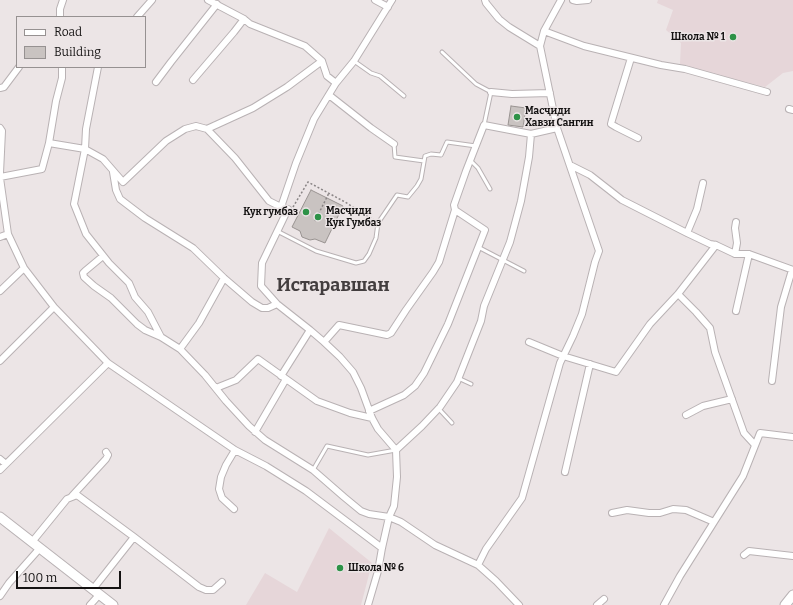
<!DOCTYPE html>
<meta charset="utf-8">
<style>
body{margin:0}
#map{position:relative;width:793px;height:605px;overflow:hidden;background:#ece5e6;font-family:Bitter,serif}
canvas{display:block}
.legend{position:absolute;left:16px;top:16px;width:130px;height:52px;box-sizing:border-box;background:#ece5e6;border:1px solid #969191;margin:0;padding:5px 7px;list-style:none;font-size:12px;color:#141212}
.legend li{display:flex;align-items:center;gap:8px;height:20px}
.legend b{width:20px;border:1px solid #969191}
.scale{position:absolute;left:16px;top:571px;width:105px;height:18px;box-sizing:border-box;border:2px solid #141212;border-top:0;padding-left:5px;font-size:12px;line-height:14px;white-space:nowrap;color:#141212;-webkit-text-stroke:3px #ece5e6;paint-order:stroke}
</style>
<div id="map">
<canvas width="793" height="605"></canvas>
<ul class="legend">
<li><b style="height:5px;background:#fff"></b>Road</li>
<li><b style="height:11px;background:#c9c3c1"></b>Building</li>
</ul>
<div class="scale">100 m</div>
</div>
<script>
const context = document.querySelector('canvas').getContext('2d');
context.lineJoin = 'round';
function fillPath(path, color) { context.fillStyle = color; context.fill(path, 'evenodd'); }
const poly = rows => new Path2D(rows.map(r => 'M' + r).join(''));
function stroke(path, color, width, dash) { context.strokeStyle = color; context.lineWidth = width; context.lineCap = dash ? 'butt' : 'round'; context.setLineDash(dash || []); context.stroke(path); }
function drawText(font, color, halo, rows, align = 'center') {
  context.font = font + ' Bitter,serif'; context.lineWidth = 3; context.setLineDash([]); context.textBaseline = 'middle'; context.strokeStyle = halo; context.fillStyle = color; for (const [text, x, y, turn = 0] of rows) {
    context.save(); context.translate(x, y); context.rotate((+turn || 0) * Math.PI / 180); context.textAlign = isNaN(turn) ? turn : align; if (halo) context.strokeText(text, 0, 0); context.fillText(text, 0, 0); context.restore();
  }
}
fillPath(poly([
 [658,0,793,0,793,71,783,73,765,87,701,71,680,64,681,43,666,30,673,10,657,3],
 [329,528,372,563,361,605,246,605,265,573,297,592]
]), '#e6d6d9');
const building = poly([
 [511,106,526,108,523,127,508,125,511,106],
 [311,190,343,206,325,243,315,239,310,240,302,237,300,231,292,227,311,190]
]);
fillPath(building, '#c9c3c1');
stroke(building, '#999391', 1);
const service = poly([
 [442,52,476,84,491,92,484,125],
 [354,61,371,73,380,76,404,96],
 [394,144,395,157,424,161],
 [470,160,478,168,490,189],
 [277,231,316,251,356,263,364,261,369,254,376,238,378,223,397,195,408,197,417,186,421,179,425,156,431,154,441,155,447,142,476,146],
 [478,247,524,271],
 [458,378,471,384],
 [439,409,452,423],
 [313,470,327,446,368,455,396,450]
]);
const minor = poly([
 [208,0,244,19,250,24,305,46,322,61,327,76,336,83],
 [375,0,388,7],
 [485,0,486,3,499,19,509,27,540,46],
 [573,0,577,1,588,0],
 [60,17,60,9,63,0],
 [137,17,152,0],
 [544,31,584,46,661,65,685,69,767,92],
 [631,58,612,120,611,124,616,127,638,138],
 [98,67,86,129,85,149,74,204,86,234,109,263,129,283,135,297,148,312,161,337,180,349,205,375,226,401,249,426,265,440,313,470,344,497,361,511,369,514,389,517,401,522,435,545,478,565,496,581,519,605],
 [193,80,234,32,244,19],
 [156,82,171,62,217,4],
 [0,88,4,87,19,67],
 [491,92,512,94,550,93],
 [329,95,371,128,394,144],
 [789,109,793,110],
 [0,128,2,131,0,173],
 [207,129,253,108,287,87,322,61],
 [49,143,85,149,103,159,123,182,166,141,185,129,196,126,207,129,235,158,269,201,281,207,288,209,262,263,261,286,277,304,310,330,324,342,340,357,353,372,361,388,372,418,378,429,396,450,397,477,394,506,389,517,382,548,378,571,368,605],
 [570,165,590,175,622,200,687,233,710,244,716,245,735,254,749,254,793,270],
 [113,172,116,190,120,199,145,218,193,248,224,278,252,302,262,308,268,308,277,304],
 [0,177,42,169,49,143,56,101,62,78,62,67],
 [0,178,8,234,0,237],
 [281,207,296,163,314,119,336,83,354,61,392,0],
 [687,233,697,209,703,183],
 [8,234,24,268,54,307,108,363,235,450,266,466,306,491,382,548],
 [735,254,737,243,735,228,736,222],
 [103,256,85,271,83,273,84,277,94,286,111,298,137,324,145,330,161,337],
 [0,291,24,268],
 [678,294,696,312,710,328,715,352,744,433,755,445],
 [736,311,749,254],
 [324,342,339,325,387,335,391,333,406,310,433,272,439,262,455,210,454,205,466,171,484,125,531,134,557,128],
 [529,342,563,356,616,372,650,324,678,294,716,245],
 [180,349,199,323,224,278],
 [0,361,54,307],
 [281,376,310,330],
 [772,381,781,307,792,270],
 [216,388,236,380,258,359,317,401,350,413,372,418],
 [369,411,404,395,415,386,424,373,448,324,485,230,455,210],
 [686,415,703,406,732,399],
 [255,432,286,379],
 [396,450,422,426,440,407,457,382,481,321,484,306,510,242,521,201,529,157,531,134],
 [0,459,6,464],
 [0,470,108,363],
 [565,472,590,364],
 [72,496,106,459,108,455,106,452],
 [234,509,222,498,219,489,221,477,226,465,235,450],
 [612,513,627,510,649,513,660,513,673,509,686,510,714,522],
 [32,542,67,499,77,495,134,537,199,587,206,590,213,590,222,582],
 [744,555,749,551,793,556],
 [478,565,486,549,522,498,560,363,573,336,582,314,595,262,599,251,557,128,540,46,544,31,561,0],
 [93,589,134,537],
 [0,596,9,583,40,548],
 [90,605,99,595],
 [597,605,604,599],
 [664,605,680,576,743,476,760,433,793,437]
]);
const secondary = poly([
 [0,517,113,605],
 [785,605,793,595]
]);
stroke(service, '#b9b2b4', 5);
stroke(minor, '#b9b2b4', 8);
stroke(secondary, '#b9b2b4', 11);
stroke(poly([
 [293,207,308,182,345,202,374,220],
 [315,221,329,193]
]), '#8a8586', 1.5, [2, 2]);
stroke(service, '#fff', 3);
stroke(minor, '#fff', 6);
stroke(secondary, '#fff', 9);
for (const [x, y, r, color] of [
 [733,37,4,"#2d9247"],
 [517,117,4,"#2d9247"],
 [306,212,4,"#2d9247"],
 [318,217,4,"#2d9247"],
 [340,568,4,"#2d9247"]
]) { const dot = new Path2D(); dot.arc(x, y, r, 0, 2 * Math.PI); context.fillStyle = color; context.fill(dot); stroke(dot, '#ece5e6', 1.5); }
drawText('bold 10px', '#141212', '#ece5e6', [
 ["Школа № 1",725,37,"right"],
 ["Масҷиди",525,111],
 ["Хавзи Сангин",525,123],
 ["Масҷиди",326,211],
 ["Кук Гумбаз",326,223],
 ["Кук гумбаз",298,212,"right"],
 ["Школа № 6",348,568]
], 'left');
drawText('bold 18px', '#433e3f', '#ece5e6', [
 ["Истаравшан",333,286]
]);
</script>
